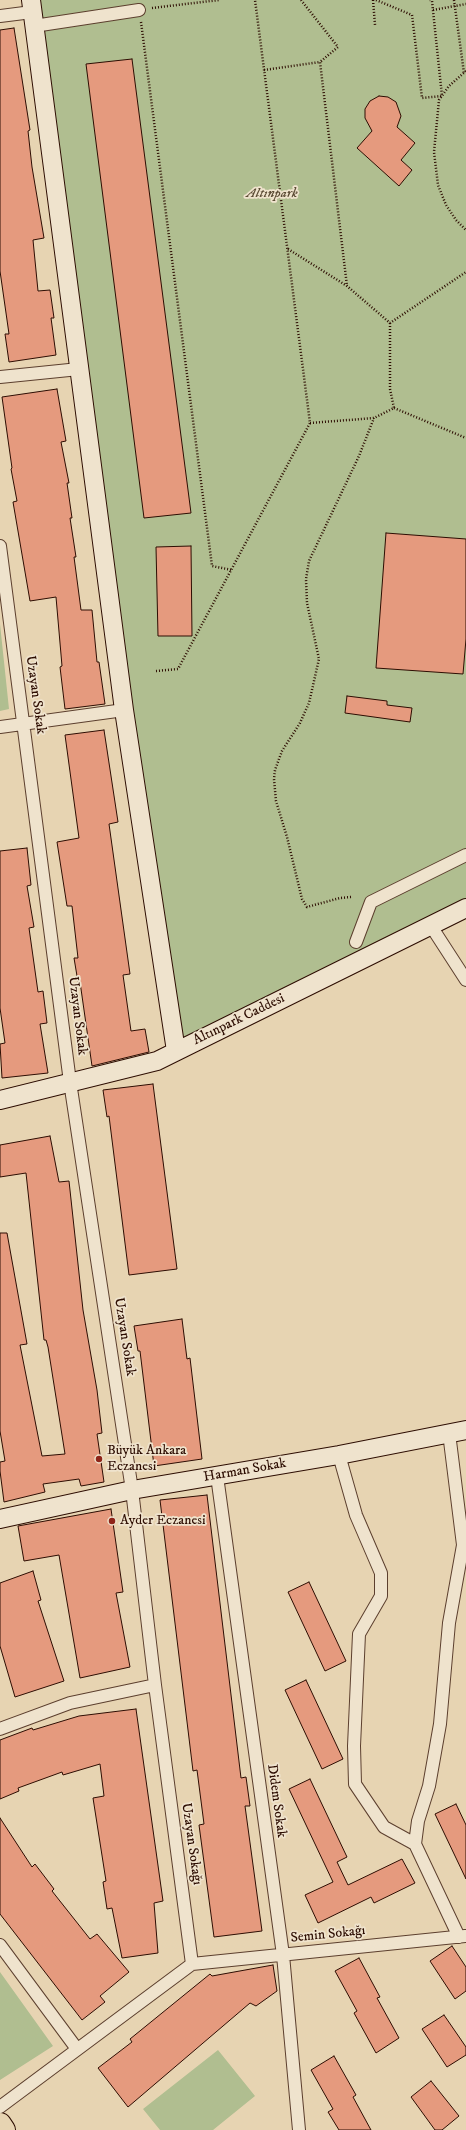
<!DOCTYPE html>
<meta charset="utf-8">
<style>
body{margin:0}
canvas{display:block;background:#e7d4b2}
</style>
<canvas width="466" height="2130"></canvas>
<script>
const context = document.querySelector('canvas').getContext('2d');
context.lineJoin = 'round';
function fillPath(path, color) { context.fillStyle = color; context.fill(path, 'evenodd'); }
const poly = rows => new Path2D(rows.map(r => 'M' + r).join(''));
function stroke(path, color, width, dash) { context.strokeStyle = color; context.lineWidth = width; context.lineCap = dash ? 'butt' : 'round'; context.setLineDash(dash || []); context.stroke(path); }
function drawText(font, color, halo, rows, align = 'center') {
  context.font = font + ' "IM FELL DW Pica",serif'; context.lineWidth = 3.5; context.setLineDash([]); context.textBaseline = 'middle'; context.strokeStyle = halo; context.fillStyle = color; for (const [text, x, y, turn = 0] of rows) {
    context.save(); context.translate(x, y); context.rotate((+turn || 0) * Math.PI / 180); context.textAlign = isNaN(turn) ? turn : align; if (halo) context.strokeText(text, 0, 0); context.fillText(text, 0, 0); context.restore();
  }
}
fillPath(poly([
 [31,0,466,0,466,908,176,1051],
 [0,624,9,709,0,711],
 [0,1972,53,2046,0,2080],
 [218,2050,255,2096,213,2130,160,2130,143,2109]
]), '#b0be90');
const building = poly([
 [14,28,30,130,28,131,32,167,44,238,33,240,38,291,50,290,54,318,51,318,56,355,9,362,5,334,9,334,0,271,0,30,14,28],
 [132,59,191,513,144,518,86,64,132,59],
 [379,96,388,97,396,102,401,116,397,127,415,143,401,160,412,170,399,186,357,148,372,131,365,118,365,109,370,101,379,96],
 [57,389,66,441,61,442,69,483,67,483,72,518,70,518,76,557,74,557,81,610,92,610,97,662,99,662,105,704,65,709,60,667,62,666,56,597,30,601,13,502,17,501,11,469,12,468,2,397,57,389],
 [386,533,466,539,466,639,463,674,376,668,386,533],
 [191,546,192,636,158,636,156,547,191,546],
 [347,696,387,701,387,705,412,708,410,722,345,713,347,696],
 [104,730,118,822,109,824,130,974,123,975,131,1031,145,1029,149,1052,92,1066,80,982,78,982,74,958,78,958,72,906,67,906,57,842,79,838,65,735,104,730],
 [27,848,31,885,27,886,34,927,29,928,38,992,43,991,47,1023,40,1024,48,1073,2,1078,0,1044,5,1043,0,1008,0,851,27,848],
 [153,1084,177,1269,129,1275,109,1116,107,1117,103,1090,153,1084],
 [50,1136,59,1182,69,1181,83,1310,97,1390,102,1433,97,1434,104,1482,81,1486,79,1479,43,1484,45,1492,4,1502,0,1471,0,1462,5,1461,0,1431,0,1233,7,1233,27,1344,20,1345,42,1456,65,1454,48,1347,46,1340,44,1340,26,1173,0,1177,0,1145,50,1136],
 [182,1319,187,1359,190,1358,202,1459,154,1466,140,1351,138,1351,134,1326,182,1319],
 [207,1495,241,1778,246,1777,250,1806,245,1806,262,1931,214,1937,199,1825,204,1824,197,1770,193,1771,160,1500,207,1495],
 [111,1509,123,1592,116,1593,130,1667,80,1678,59,1555,24,1561,18,1526,111,1509],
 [33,1571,41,1600,38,1601,64,1681,15,1697,0,1646,0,1583,33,1571],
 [309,1582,346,1661,325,1671,288,1592,309,1582],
 [306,1680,343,1759,322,1769,285,1690,306,1680],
 [136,1709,163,1901,154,1903,158,1953,122,1958,112,1908,107,1909,103,1882,106,1881,93,1798,104,1796,100,1764,63,1775,62,1772,18,1788,19,1791,0,1799,0,1740,32,1728,33,1730,79,1716,136,1709],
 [310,1779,347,1857,337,1862,348,1885,402,1859,415,1883,374,1903,371,1897,318,1923,305,1895,333,1882,289,1789,310,1779],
 [456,1804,466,1825,466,1879,435,1814,456,1804],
 [0,1818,32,1867,35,1864,54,1889,52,1891,90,1939,97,1934,129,1972,100,1996,105,2002,82,2020,0,1914,0,1818],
 [452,1946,466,1967,466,1991,455,1999,430,1961,452,1946],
 [359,1958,380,1997,377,1998,399,2038,376,2053,354,2013,357,2011,335,1971,359,1958],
 [273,1965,277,1991,256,2006,250,2003,128,2107,98,2068,132,2042,130,2039,210,1974,212,1976,273,1965],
 [444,2015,466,2047,466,2055,447,2067,422,2029,444,2015],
 [334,2056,356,2095,353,2097,371,2130,339,2130,328,2112,333,2109,311,2070,334,2056],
 [431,2081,459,2116,442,2130,435,2130,411,2097,431,2081]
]);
fillPath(building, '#e59a7e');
stroke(building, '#2d0d02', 1);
const street = poly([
 [0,16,32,12],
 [34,26,139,10],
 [0,377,79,369],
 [0,546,70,1082,132,1490,155,1685,192,1964],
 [0,727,124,710],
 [431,926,466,980],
 [356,942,371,902,466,855],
 [449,1433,463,1545,449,1623,440,1724,429,1786,418,1821,415,1844,459,1937],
 [339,1455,356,1515,381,1573,381,1596,359,1634,354,1746,355,1784,384,1827,415,1844],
 [217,1476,283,1955,299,2130],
 [0,1729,70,1703,155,1685],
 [0,1945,77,2049],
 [192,1964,465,1936],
 [0,2107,192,1964]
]);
const secondary = poly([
 [31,0,124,710,176,1051],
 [0,1100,157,1061,466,908],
 [0,1519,132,1490,339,1455,466,1430]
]);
const highway = poly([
 [0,2124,4,2130]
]);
stroke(street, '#5c3f2e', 14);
stroke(secondary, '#2d0d02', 20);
stroke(highway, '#2d0d02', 24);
stroke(poly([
 [301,0,338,47,320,62],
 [373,0,375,25],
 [376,0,412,15,422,98,442,96,432,1,430,0],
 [454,0,464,73],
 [152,8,219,0],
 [433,10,466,4],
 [141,22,212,566,232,570],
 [264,70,320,62,347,286],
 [466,71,449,86,439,100,434,152,438,185,446,205,456,220,466,230],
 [288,249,347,286,390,323,466,272],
 [394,408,466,438],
 [310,423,374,418,394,408,390,389,390,323],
 [156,671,178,669,310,423,255,0],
 [351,897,340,898,307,907,302,899,287,837,276,801,274,779,275,770,282,751,300,723,309,703,319,659,307,603,306,579,309,561,359,456,374,418]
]), '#2d0d02', 2.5, [1, 2]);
stroke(street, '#efe3cd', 12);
stroke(secondary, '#efe3cd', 18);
stroke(highway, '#e7d4b2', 22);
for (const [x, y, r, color] of [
 [99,1459,4,"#8f2418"],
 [112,1521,4,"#8f2418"]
]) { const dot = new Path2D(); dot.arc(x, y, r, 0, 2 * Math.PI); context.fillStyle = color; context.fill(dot); stroke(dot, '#efe3cd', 1.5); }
drawText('italic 14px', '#5b4b34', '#efe3cd', [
 ["Altınpark",272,194]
]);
drawText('14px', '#2d0d02', '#efe3cd', [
 ["Uzayan Sokak",35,695,82],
 ["Uzayan Sokak",77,1016,83],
 ["Altınpark Caddesi",239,1020,-26],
 ["Uzayan Sokak",124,1337,81],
 ["Harman Sokak",245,1471,-10],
 ["Didem Sokak",276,1801,82],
 ["Uzayan Sokağı",191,1844,82],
 ["Semin Sokağı",328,1935,-6]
]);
drawText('14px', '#2d0d02', '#efe3cd', [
 ["Büyük Ankara",107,1451],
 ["Eczanesi",107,1467],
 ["Ayder Eczanesi",120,1521]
], 'left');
</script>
